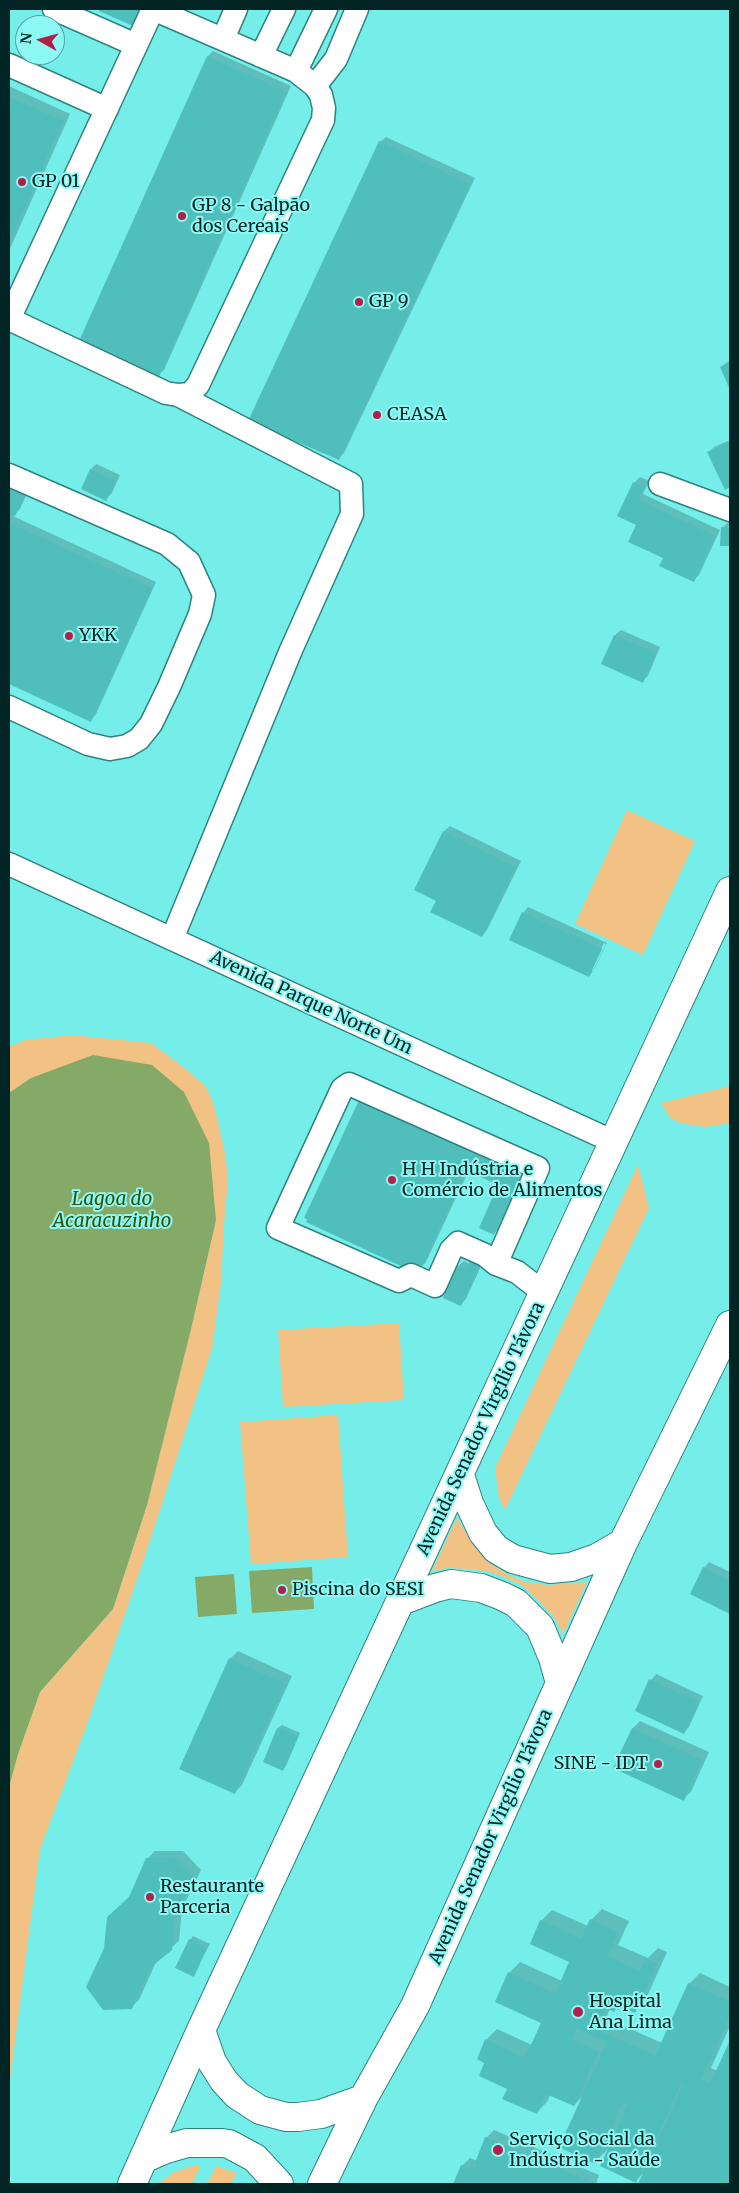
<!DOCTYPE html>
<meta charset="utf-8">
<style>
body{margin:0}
#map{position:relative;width:739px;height:2193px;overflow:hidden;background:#8df9f5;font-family:Merriweather,serif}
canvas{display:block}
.frame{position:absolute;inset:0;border:10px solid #012524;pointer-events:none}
.north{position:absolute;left:15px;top:15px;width:50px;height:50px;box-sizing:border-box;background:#8df9f5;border:1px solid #55a4a1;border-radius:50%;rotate:277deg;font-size:14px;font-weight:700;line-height:20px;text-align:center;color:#012524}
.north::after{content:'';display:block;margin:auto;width:18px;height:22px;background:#b22047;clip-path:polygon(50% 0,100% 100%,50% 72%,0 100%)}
</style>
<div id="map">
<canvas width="739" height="2193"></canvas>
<div class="frame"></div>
<div class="north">N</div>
</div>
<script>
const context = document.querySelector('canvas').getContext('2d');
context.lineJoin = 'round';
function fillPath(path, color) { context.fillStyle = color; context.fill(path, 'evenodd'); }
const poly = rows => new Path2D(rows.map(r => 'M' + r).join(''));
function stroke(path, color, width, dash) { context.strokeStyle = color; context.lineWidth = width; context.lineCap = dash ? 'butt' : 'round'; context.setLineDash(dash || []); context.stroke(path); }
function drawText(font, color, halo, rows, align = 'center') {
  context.font = font + ' Merriweather,serif'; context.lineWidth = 4; context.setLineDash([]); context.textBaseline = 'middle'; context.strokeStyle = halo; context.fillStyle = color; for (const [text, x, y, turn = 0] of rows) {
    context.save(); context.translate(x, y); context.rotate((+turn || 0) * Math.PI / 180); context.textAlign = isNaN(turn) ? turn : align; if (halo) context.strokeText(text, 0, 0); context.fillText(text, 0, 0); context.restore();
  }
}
fillPath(poly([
 [9,9,730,9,730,2184,9,2184],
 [25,25,55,25,55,55,25,55]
]), '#75eeea');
fillPath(poly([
 [627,810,695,841,643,955,575,924],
 [72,1035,151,1043,187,1070,206,1087,214,1105,225,1153,228,1180,224,1225,221,1283,212,1349,146,1553,89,1719,40,1849,9,2088,9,1787,18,1754,40,1692,113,1609,147,1505,192,1325,216,1220,31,1078,9,1093,9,1047,25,1040],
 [730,1086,730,1123,705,1127,680,1123,670,1118,661,1103],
 [638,1165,649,1208,505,1510,499,1498,495,1468],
 [399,1323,404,1400,283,1407,278,1330],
 [338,1415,348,1557,251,1564,240,1422],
 [457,1518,476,1549,494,1566,509,1575,525,1582,548,1585,587,1582,563,1634,554,1617,538,1600,523,1586,506,1578,490,1572,470,1569,447,1568,432,1571],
 [196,2165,201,2165,192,2184,159,2184,174,2172],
 [216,2166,237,2173,231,2184,207,2184]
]), '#f2c285');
fillPath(poly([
 [93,1055,152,1065,184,1092,209,1143,216,1220,192,1325,147,1505,113,1609,40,1692,18,1754,9,1787,9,1093,31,1078],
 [312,1567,314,1609,252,1613,249,1571],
 [234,1574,237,1614,198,1617,195,1577]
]), '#85aa68');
fillPath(poly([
 [213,51,291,86,164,370,158,375,208,56],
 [9,86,70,114,9,251],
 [386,137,475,178,344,453,338,459,380,142],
 [730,360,730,387,721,367],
 [730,440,730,486,725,488,708,453,714,447],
 [96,464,120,475,112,493,106,499,91,469],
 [640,477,649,481,643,494,720,530,699,575,693,580,665,558,638,525,634,483],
 [9,480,29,489,20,509,13,516,156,582,96,714,91,720,9,682],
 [728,522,730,522,730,545,721,544,722,528],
 [621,630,660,647,648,676,642,681,603,664,615,635],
 [450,826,521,861,487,930,482,936,437,900,416,890,444,831],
 [528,907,607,943,594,970,589,976,523,913],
 [604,943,606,944,593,971,591,971],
 [361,1099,527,1168,500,1228,494,1233,500,1185,469,1170,426,1262,421,1267],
 [486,1255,466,1299,461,1304,444,1297,458,1266,464,1261,470,1264],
 [709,1562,730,1572,730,1612,691,1594,704,1568],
 [238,1651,292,1676,242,1785,234,1793,230,1659],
 [656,1674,703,1696,689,1727,684,1732,651,1680],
 [640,1721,709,1752,691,1792,683,1799,615,1768,633,1728],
 [282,1725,300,1733,286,1766,283,1769,265,1762,278,1728],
 [155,1851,183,1851,201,1870,182,1909,179,1941,157,1960,139,2000,131,2007,130,1897,147,1859],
 [602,1909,629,1921,618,1945,648,1958,658,1948,667,1952,645,2001,634,2011,621,2006,610,2009,606,2018,662,2043,689,1984,700,1973,730,1987,730,2026,711,2068,717,2071,730,2043,730,2184,639,2184,645,2172,635,2181,610,2147,595,2162,583,2096,574,2105,551,2094,547,2102,536,2113,509,2088,486,2062,486,2040,497,2029,532,2045,543,2022,509,1973,520,1962,562,1981,571,1961,531,1943,541,1921,552,1910,588,1926,591,1920],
 [193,1936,210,1944,193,1975,190,1940],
 [494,2130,599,2175,596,2184,455,2184,463,2165,470,2158,477,2161,486,2138]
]), '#0003');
fillPath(poly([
 [100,9,141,9,133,26,99,11],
 [207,56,286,92,159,377,79,341],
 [9,97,63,121,9,243],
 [379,141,470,184,339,460,248,421],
 [730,362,730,390,720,367],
 [730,442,730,487,725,490,707,452],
 [90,469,116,481,106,501,81,489],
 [633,482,644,487,639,500,715,536,694,582,659,566,663,558,628,542,636,525,617,516],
 [9,488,25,495,15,516,9,514],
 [9,523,152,588,91,722,9,684],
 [721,527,730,528,730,546,720,546],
 [614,635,656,653,643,683,601,664],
 [443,831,516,867,482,937,430,912,436,901,414,890],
 [522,912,602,949,589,977,509,940],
 [360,1098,522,1174,494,1235,479,1228,498,1185,466,1170,421,1269,410,1264,407,1269,306,1222,307,1219,304,1218],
 [472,1257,481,1261,461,1306,443,1298,457,1266,466,1270],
 [703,1567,730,1581,730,1614,690,1594],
 [229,1658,285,1684,235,1794,179,1769],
 [649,1679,699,1702,684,1734,635,1711],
 [277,1728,298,1736,283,1771,263,1762],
 [632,1728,702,1760,684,1801,613,1768],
 [146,1858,175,1858,194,1878,174,1918,172,1950,151,1967,132,2009,103,2010,86,1987,104,1948,107,1917,129,1897],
 [590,1919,619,1932,608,1956,640,1971,646,1958,657,1963,635,2013,621,2007,619,2010,616,2009,614,2012,606,2008,596,2029,655,2056,688,1983,730,2002,730,2015,701,2079,710,2084,730,2040,730,2184,638,2184,683,2085,681,2084,636,2183,600,2166,628,2105,623,2102,595,2164,559,2147,607,2042,576,2028,571,2039,599,2052,574,2106,546,2094,537,2114,502,2099,507,2089,479,2076,484,2063,477,2059,485,2039,525,2058,541,2023,495,2002,508,1972,555,1994,569,1962,530,1944,540,1920,581,1939],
 [189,1939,207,1948,194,1977,175,1968],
 [485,2137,596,2184,453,2184,461,2165,475,2170,477,2164,475,2163]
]), '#50bfbb');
const minor = poly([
 [54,9,136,45],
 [223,39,236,9],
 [261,56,284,9],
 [9,65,107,109],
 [296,71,326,9],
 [315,86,336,59,357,9],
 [9,319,166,393,178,395,190,394,198,385,323,120,324,108,321,95,315,86,296,71,153,9],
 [9,319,153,9],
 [9,475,167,544,189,562,204,595,200,614,169,687,151,724,139,739,127,746,110,749,88,744,9,707],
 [660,484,730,510],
 [9,864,614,1142],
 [172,939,291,650,352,514,351,484,178,395],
 [496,1264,538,1168,349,1084,342,1089,278,1228,399,1281,411,1275,435,1286,451,1250,458,1243,485,1255,496,1264,517,1272,544,1293]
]);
const major = poly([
 [460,1475,469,1503,483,1533,496,1549,513,1559,550,1569,571,1567,597,1558,623,1543],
 [401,1601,435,1588,451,1584,481,1588,502,1596,516,1603,540,1627,553,1658,560,1683],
 [201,2030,212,2062,224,2081,237,2095,260,2110,286,2117,298,2117,321,2114,363,2099],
 [143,2159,166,2149,187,2143,222,2143,229,2144,255,2158,279,2184],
 [132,2184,201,2030,730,891],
 [322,2184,363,2099,415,2006,623,1543,730,1325]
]);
stroke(minor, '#2e8380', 25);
stroke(major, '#2e8380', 30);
stroke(minor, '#fff', 22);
stroke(major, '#fff', 28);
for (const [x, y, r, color] of [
 [22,182,5,"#b22047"],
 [182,216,5,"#b22047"],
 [359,302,5,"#b22047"],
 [377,415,5,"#b22047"],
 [69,636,5,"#b22047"],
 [392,1180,5,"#b22047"],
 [282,1590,5,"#b22047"],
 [658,1764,5,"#b22047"],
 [150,1897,5,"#b22047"],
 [578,2012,6,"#b22047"],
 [498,2150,6,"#b22047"]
]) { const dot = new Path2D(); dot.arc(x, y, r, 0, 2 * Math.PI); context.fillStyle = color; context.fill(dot); stroke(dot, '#8df9f5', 2); }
drawText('18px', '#012524', '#8df9f5', [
 ["GP 01",32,182],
 ["GP 8 - Galpão",192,206],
 ["dos Cereais",192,227],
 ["GP 9",369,302],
 ["CEASA",387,415],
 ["YKK",79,636],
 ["H H Indústria e",402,1170],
 ["Comércio de Alimentos",402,1191],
 ["Piscina do SESI",292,1590],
 ["SINE - IDT",648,1764,"right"],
 ["Restaurante",160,1887],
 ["Parceria",160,1908],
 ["Hospital",589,2002],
 ["Ana Lima",589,2023],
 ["Serviço Social da",509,2140],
 ["Indústria - Saúde",509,2161]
], 'left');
drawText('18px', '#012524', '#8df9f5', [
 ["Avenida Parque Norte Um",311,1003,25],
 ["Avenida Senador Virgílio Távora",481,1429,-65],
 ["Avenida Senador Virgílio Távora",491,1837,-66]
]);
drawText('italic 19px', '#31530a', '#8df9f5', [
 ["Lagoa do",112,1200],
 ["Acaracuzinho",112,1222]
]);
</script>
